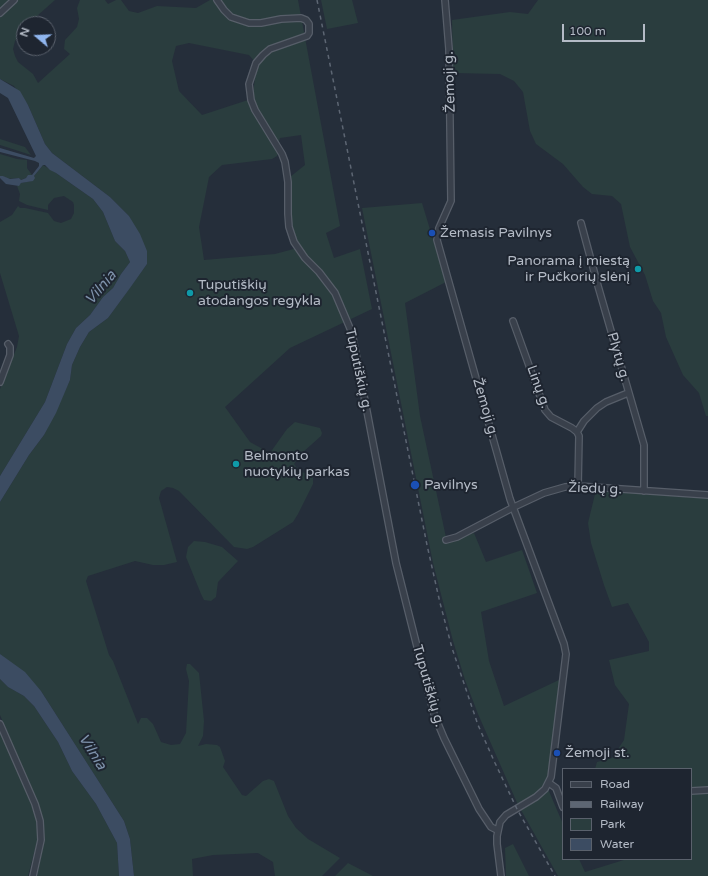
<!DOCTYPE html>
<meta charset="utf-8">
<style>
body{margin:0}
#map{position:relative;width:708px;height:876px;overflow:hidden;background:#252e3a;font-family:"Varela Round",sans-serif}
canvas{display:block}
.legend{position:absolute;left:562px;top:768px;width:130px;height:92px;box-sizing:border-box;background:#1e2530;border:1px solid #5a616c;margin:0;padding:5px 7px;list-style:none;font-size:12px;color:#b4bbc6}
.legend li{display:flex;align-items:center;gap:8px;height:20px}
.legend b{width:20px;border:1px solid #5a616c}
.north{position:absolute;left:16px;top:16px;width:40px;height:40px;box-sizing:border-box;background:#1e2530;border:1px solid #5a616c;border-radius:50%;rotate:289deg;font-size:11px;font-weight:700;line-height:16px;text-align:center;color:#b4bbc6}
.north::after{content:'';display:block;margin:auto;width:14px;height:18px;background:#90b6ef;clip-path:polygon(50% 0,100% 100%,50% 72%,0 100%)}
.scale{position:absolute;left:562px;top:24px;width:83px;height:18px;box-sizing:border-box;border:2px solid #b4bbc6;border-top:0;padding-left:5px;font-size:12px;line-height:14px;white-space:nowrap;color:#b4bbc6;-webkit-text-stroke:3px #1e2530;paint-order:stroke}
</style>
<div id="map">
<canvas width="708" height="876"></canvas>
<ul class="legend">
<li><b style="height:5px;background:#39404b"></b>Road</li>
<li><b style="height:5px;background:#5d6673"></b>Railway</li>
<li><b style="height:11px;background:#2a3d3e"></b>Park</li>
<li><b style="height:11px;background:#3c4c62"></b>Water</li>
</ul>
<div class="north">N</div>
<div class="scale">100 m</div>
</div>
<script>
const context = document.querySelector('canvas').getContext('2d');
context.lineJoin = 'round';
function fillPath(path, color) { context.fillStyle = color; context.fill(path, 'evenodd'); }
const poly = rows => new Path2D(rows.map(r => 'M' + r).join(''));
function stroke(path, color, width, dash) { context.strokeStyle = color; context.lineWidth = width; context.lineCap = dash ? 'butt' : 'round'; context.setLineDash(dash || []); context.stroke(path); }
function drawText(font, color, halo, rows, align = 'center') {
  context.font = font + ' "Varela Round",sans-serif'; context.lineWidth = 4; context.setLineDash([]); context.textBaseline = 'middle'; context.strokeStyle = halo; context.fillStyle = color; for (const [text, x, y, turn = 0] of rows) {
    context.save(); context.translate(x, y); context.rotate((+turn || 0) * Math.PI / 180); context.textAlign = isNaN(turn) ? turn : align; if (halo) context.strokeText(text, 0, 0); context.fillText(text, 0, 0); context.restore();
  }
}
fillPath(poly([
 [0,0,55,0,28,24,24,24,24,28,21,31,15,41,13,49,15,56,18,62,33,74,38,83,70,54,64,49,65,40,77,27,79,19,77,8,80,0,105,0,108,4,116,0,121,0,129,11,138,13,157,6,196,8,210,0,298,0,340,226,326,233,334,258,360,249,372,309,290,348,225,407,250,442,270,453,287,429,295,422,320,428,322,433,321,436,302,453,294,464,300,472,306,473,313,477,313,484,298,514,293,522,253,547,247,549,234,547,179,491,173,488,167,487,161,491,159,498,177,562,164,565,153,565,135,561,88,576,86,581,109,655,113,661,138,724,141,718,147,718,153,724,161,742,171,745,180,744,186,733,189,681,186,669,187,664,190,664,199,673,204,721,203,736,198,746,206,744,217,745,220,747,225,761,223,767,242,795,246,796,263,781,269,779,274,781,288,816,296,828,308,839,340,858,322,876,275,876,273,862,258,853,213,855,192,859,193,876,134,876,130,839,124,821,41,691,0,654,0,502,29,455,44,435,70,380,72,365,80,347,89,332,108,318,147,264,129,216,110,197,52,153,45,144,28,105,14,86,0,79],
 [189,43,249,55,257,64,253,93,248,100,202,115,179,91,172,61,176,46],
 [301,135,305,165,290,177,291,219,296,239,301,247,275,254,204,260,199,227,209,177,222,165,272,159,277,156,280,146,279,141,280,138],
 [321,0,352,0,358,23,327,29],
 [538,0,708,0,708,416,706,416,699,393,683,375,666,337,661,313,653,301,645,275,630,247,621,204,612,196,592,194,583,187,563,164,536,144,530,131,523,92,514,81,500,74,453,73,452,20,510,12,528,14],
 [0,139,25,147,31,155,0,145],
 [0,154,17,159,27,160,27,168,32,175,21,180,19,178,7,179,3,176,0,176],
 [43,165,56,173,93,199,103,212,115,241,125,251,130,262,121,274,113,288,103,297,90,315,76,328,67,344,45,402,0,476,0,389,17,347,19,336,0,273,0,222,12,215,18,206,20,208,25,208,48,213,54,221,61,223,71,219,74,213,74,205,73,202,64,196,54,198,48,205,48,210,27,205,19,201,20,194,17,186,21,183,31,181,34,176],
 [422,203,446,282,405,303,420,416,447,542,474,533,486,562,522,550,537,593,481,612,489,661,504,706,561,679,548,778,545,783,534,795,518,805,478,714,465,680,453,641,433,563,362,208],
 [596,490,641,492,686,497,708,498,708,876,558,876,521,810,536,801,548,789,563,824,563,859,579,859,585,872,627,859,691,859,691,769,595,769,597,762,612,758,624,740,629,704,615,685,609,660,649,651,649,642,628,603,612,607,604,585,591,543,588,523],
 [194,541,205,542,222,547,238,561,218,582,216,597,211,601,204,600,201,594,186,557,188,547],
 [0,679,8,687,24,696,34,706,58,742,72,771,96,804,117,843,119,876,37,876,43,846,44,832,43,819,33,793,0,715],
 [0,732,19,773,36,817,38,838,28,876,0,876],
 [513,844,529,876,506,876,505,848],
 [348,863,373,876,335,876]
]), '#2a3d3e');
fillPath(poly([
 [0,79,20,91,28,105,45,144,52,153,110,197,129,216,140,234,147,251,147,264,130,288,108,318,89,332,80,347,72,365,70,380,56,413,44,435,29,455,0,502,0,476,45,402,67,344,76,328,90,315,103,297,113,288,121,274,130,262,125,251,115,241,103,212,93,199,56,173,50,170,45,165,43,165,34,176,35,178,33,181,21,183,19,186,6,184,0,178,0,176,3,176,10,179,19,178,21,180,26,178,28,175,32,175,39,166,39,163,35,161,0,152,0,148,34,158,36,156,8,98,0,93],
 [0,654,25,672,41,691,124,821,130,839,134,876,119,876,117,843,96,804,72,771,58,742,34,706,24,696,8,687,0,679]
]), '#3c4c62');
const minor = poly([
 [217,0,224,10,231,17,249,23,261,23,281,19,301,18,306,20,309,24,309,33,307,36,270,49,263,55,256,63,249,84,251,100,255,110,282,154,285,162,288,182,288,214,289,227,294,242,305,258,319,272,335,293,352,333,396,563,434,714,444,738,479,809,491,827,497,830],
 [445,0,449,49,451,201,439,228,437,240,510,499,564,644,566,654,551,777,545,789,536,797,506,815,500,822,497,836,497,844,501,876],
 [0,13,14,0],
 [581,223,598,286,644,445,644,491],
 [513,321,545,410,551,417,572,428,577,432,579,436,578,486],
 [0,382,10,355,10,347,8,344],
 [577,432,584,421,597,408,606,402,628,393],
 [446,540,457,537,514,507,544,493,565,487,578,486,708,495],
 [0,724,35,804,40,821,41,840,33,876],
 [549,783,556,788,563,807],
 [691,791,708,790]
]);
stroke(minor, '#575e69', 8);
stroke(minor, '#39404b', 5.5);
stroke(poly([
 [317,0,427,545,440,603,452,648,478,725,495,763,517,809,555,876]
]), '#5d6673', 1.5, [4, 4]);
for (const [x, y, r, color] of [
 [432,233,4,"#1a4fb4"],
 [638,269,4,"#0f9aa8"],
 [190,293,4,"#0f9aa8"],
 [236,464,4,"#0f9aa8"],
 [415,485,5,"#1a4fb4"],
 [557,753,4,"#1a4fb4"]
]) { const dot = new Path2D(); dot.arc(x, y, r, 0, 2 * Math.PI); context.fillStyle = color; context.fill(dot); stroke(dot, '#1e2530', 1.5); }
drawText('14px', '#b4bbc6', '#1e2530', [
 ["Žemoji g.",450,82,-92],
 ["Plytų g.",618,357,74],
 ["Tuputiškių g.",358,370,78],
 ["Linų g.",538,387,70],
 ["Žemoji g.",485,408,74],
 ["Žiedų g.",595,489,2],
 ["Tuputiškių g.",428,686,74]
]);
drawText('14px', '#b4bbc6', '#1e2530', [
 ["Žemasis Pavilnys",440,233],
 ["Panorama į miestą",630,261,"right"],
 ["ir Pučkorių slėnį",630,277,"right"],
 ["Tuputiškių",198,285],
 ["atodangos regykla",198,301],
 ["Belmonto",244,456],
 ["nuotykių parkas",244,472],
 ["Pavilnys",424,485],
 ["Žemoji st.",565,753]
], 'left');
drawText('italic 15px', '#7e92ab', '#1e2530', [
 ["Vilnia",101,288,-50],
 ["Vilnia",92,752,58]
]);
</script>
